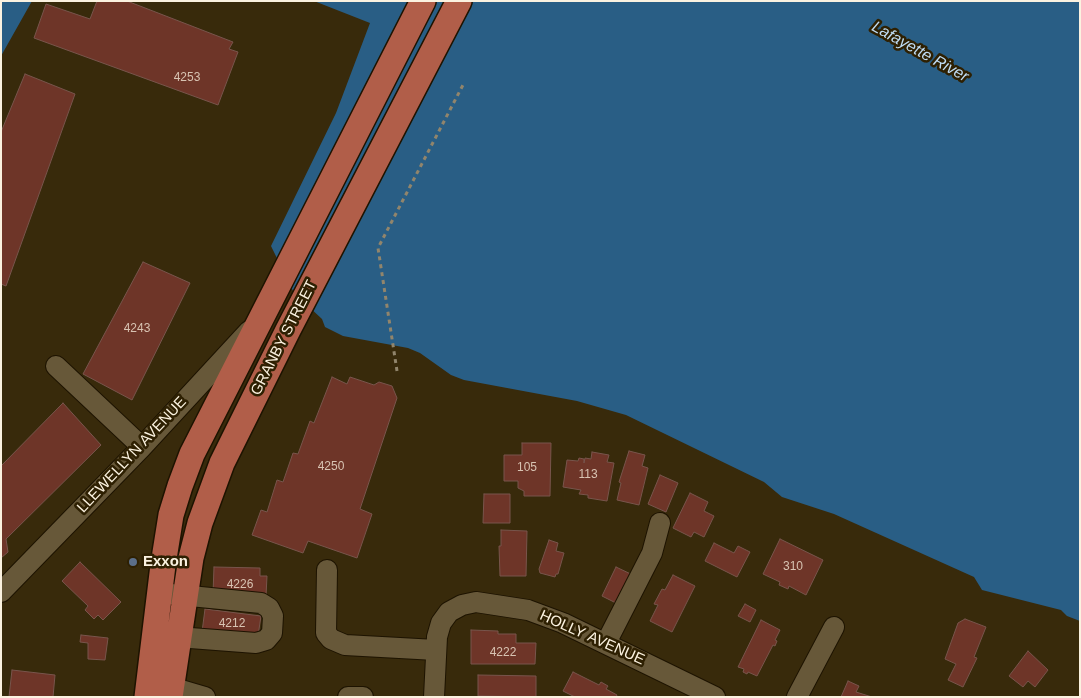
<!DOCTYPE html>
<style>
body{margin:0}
#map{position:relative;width:1081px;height:698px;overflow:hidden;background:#382a0b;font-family:Helvetica,sans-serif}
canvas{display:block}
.frame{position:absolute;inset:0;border:2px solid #fbf2e0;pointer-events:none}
</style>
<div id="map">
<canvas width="1081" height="698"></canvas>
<div class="frame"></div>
</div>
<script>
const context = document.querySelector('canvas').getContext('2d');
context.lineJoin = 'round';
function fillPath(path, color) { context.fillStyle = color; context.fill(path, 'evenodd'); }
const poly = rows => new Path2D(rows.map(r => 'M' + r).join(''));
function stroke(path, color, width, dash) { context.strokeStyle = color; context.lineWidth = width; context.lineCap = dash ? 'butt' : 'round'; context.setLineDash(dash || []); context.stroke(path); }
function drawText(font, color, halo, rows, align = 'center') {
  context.font = font + ' Helvetica,sans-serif'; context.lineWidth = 5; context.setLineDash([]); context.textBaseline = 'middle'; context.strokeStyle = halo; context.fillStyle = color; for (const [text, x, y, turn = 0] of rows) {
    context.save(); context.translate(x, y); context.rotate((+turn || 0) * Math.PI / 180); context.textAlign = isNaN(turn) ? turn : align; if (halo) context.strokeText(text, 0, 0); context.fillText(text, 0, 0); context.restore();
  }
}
fillPath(poly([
 [1,1,32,1,1,56],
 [314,1,1080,1,1080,621,1067,616,1061,610,982,590,974,577,834,514,782,497,764,482,626,415,577,401,464,380,451,375,420,353,408,348,343,336,325,327,322,319,294,293,271,246,336,113,370,23]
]), '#295e85');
const building = poly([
 [97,1,127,1,233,42,229,49,238,52,218,105,34,38,46,4,90,19,97,1],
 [25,74,75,94,6,286,1,284,1,132,25,74],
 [143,262,190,283,132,400,83,374,143,262],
 [332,377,347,384,350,377,374,385,379,382,392,386,397,398,360,509,372,514,357,558,308,541,303,553,252,535,261,510,267,512,277,480,283,482,293,453,298,454,310,421,314,423,332,377],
 [63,403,101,445,6,539,8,552,1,558,1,466,63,403],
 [522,443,551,443,550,496,524,496,524,491,518,488,518,481,504,481,504,455,522,455,522,443],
 [629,451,645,455,642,466,648,468,639,505,617,500,621,483,619,482,629,451],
 [592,452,609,455,607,462,614,463,607,501,588,498,588,495,579,494,581,490,563,487,567,460,578,461,579,458,584,459,584,463,585,458,591,459,592,452],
 [660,475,678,483,666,512,648,504,660,475],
 [690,493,708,502,704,511,714,516,704,537,694,532,691,537,673,528,690,493],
 [484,494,510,494,510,523,483,523,484,494],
 [501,530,527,531,526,576,500,576,499,546,501,546,501,530],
 [780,539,823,560,806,595,789,586,788,589,779,585,780,582,763,574,780,539],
 [549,540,558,543,556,551,564,553,558,574,556,574,555,577,540,573,539,569,549,540],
 [714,543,734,553,738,546,750,552,737,577,705,561,714,543],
 [80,562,121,602,103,620,98,615,94,619,85,610,88,606,62,581,80,562],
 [214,567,260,568,260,576,267,576,266,596,213,594,214,567],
 [616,567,635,576,620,605,602,596,616,567],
 [673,575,695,586,672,632,650,621,658,605,654,604,662,589,665,590,673,575],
 [745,604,756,610,750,622,738,616,745,604],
 [205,609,261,616,258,636,202,632,205,609],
 [965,619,986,627,974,657,977,658,963,687,948,680,956,664,945,659,958,623,965,619],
 [761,620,780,630,775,640,777,641,775,646,773,645,757,676,748,672,747,674,743,672,744,669,738,667,761,620],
 [471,630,498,631,498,634,516,634,516,643,536,643,535,664,471,664,471,630],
 [81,635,108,638,105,660,88,659,88,643,80,642,81,635],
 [1028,651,1048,670,1035,687,1028,681,1023,687,1009,676,1028,651],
 [12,670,55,675,53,697,9,697,12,670],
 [573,672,599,685,601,682,608,686,606,689,617,695,616,697,575,697,563,691,573,672],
 [478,675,536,676,536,697,478,696,478,675],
 [848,681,859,686,856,692,872,697,841,697,848,681]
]);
fillPath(building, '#6e3528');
stroke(building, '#78554c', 1);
const minor = poly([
 [56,366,142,447],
 [327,570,326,633,331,639,345,645,436,650],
 [1,592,142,447,249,331],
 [164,636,256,643,266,640,272,633,273,616,269,608,261,603,170,594],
 [606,643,652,553,660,523],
 [171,687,205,697],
 [348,697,363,697],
 [434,697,437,637,441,623,449,612,462,605,476,602,528,610,563,623,715,697],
 [797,697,834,627]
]);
const major = poly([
 [147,697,163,565,171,515,180,486,192,454,423,1],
 [170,697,191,558,200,523,222,463,288,330,459,1]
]);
stroke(minor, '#1d1300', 22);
stroke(major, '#1d1300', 28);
stroke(poly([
 [397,371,378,248,464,83]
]), '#91856c', 3, [4, 4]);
stroke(minor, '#675839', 20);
stroke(major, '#b15e49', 25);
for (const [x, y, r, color] of [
 [133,562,5,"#5c6f8a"]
]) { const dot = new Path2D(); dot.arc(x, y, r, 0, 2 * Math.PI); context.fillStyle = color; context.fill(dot); stroke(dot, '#2e2002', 2); }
drawText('12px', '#d8c3b2', null, [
 ["4253",187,78],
 ["4243",137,329],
 ["4250",331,467],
 ["105",527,468],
 ["113",588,475],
 ["310",793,567],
 ["4226",240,585],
 ["4212",232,624],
 ["4222",503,653]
]);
drawText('15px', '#fbf2e0', '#2e2002', [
 ["GRANBY STREET",284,338,-63],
 ["LLEWELLYN AVENUE",132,455,-47],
 ["HOLLY AVENUE",592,638,24]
]);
drawText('bold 15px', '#fbf2e0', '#2e2002', [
 ["Exxon",143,562]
], 'left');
drawText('italic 16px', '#bedbf3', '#2e2002', [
 ["Lafayette River",920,52,29]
]);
</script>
